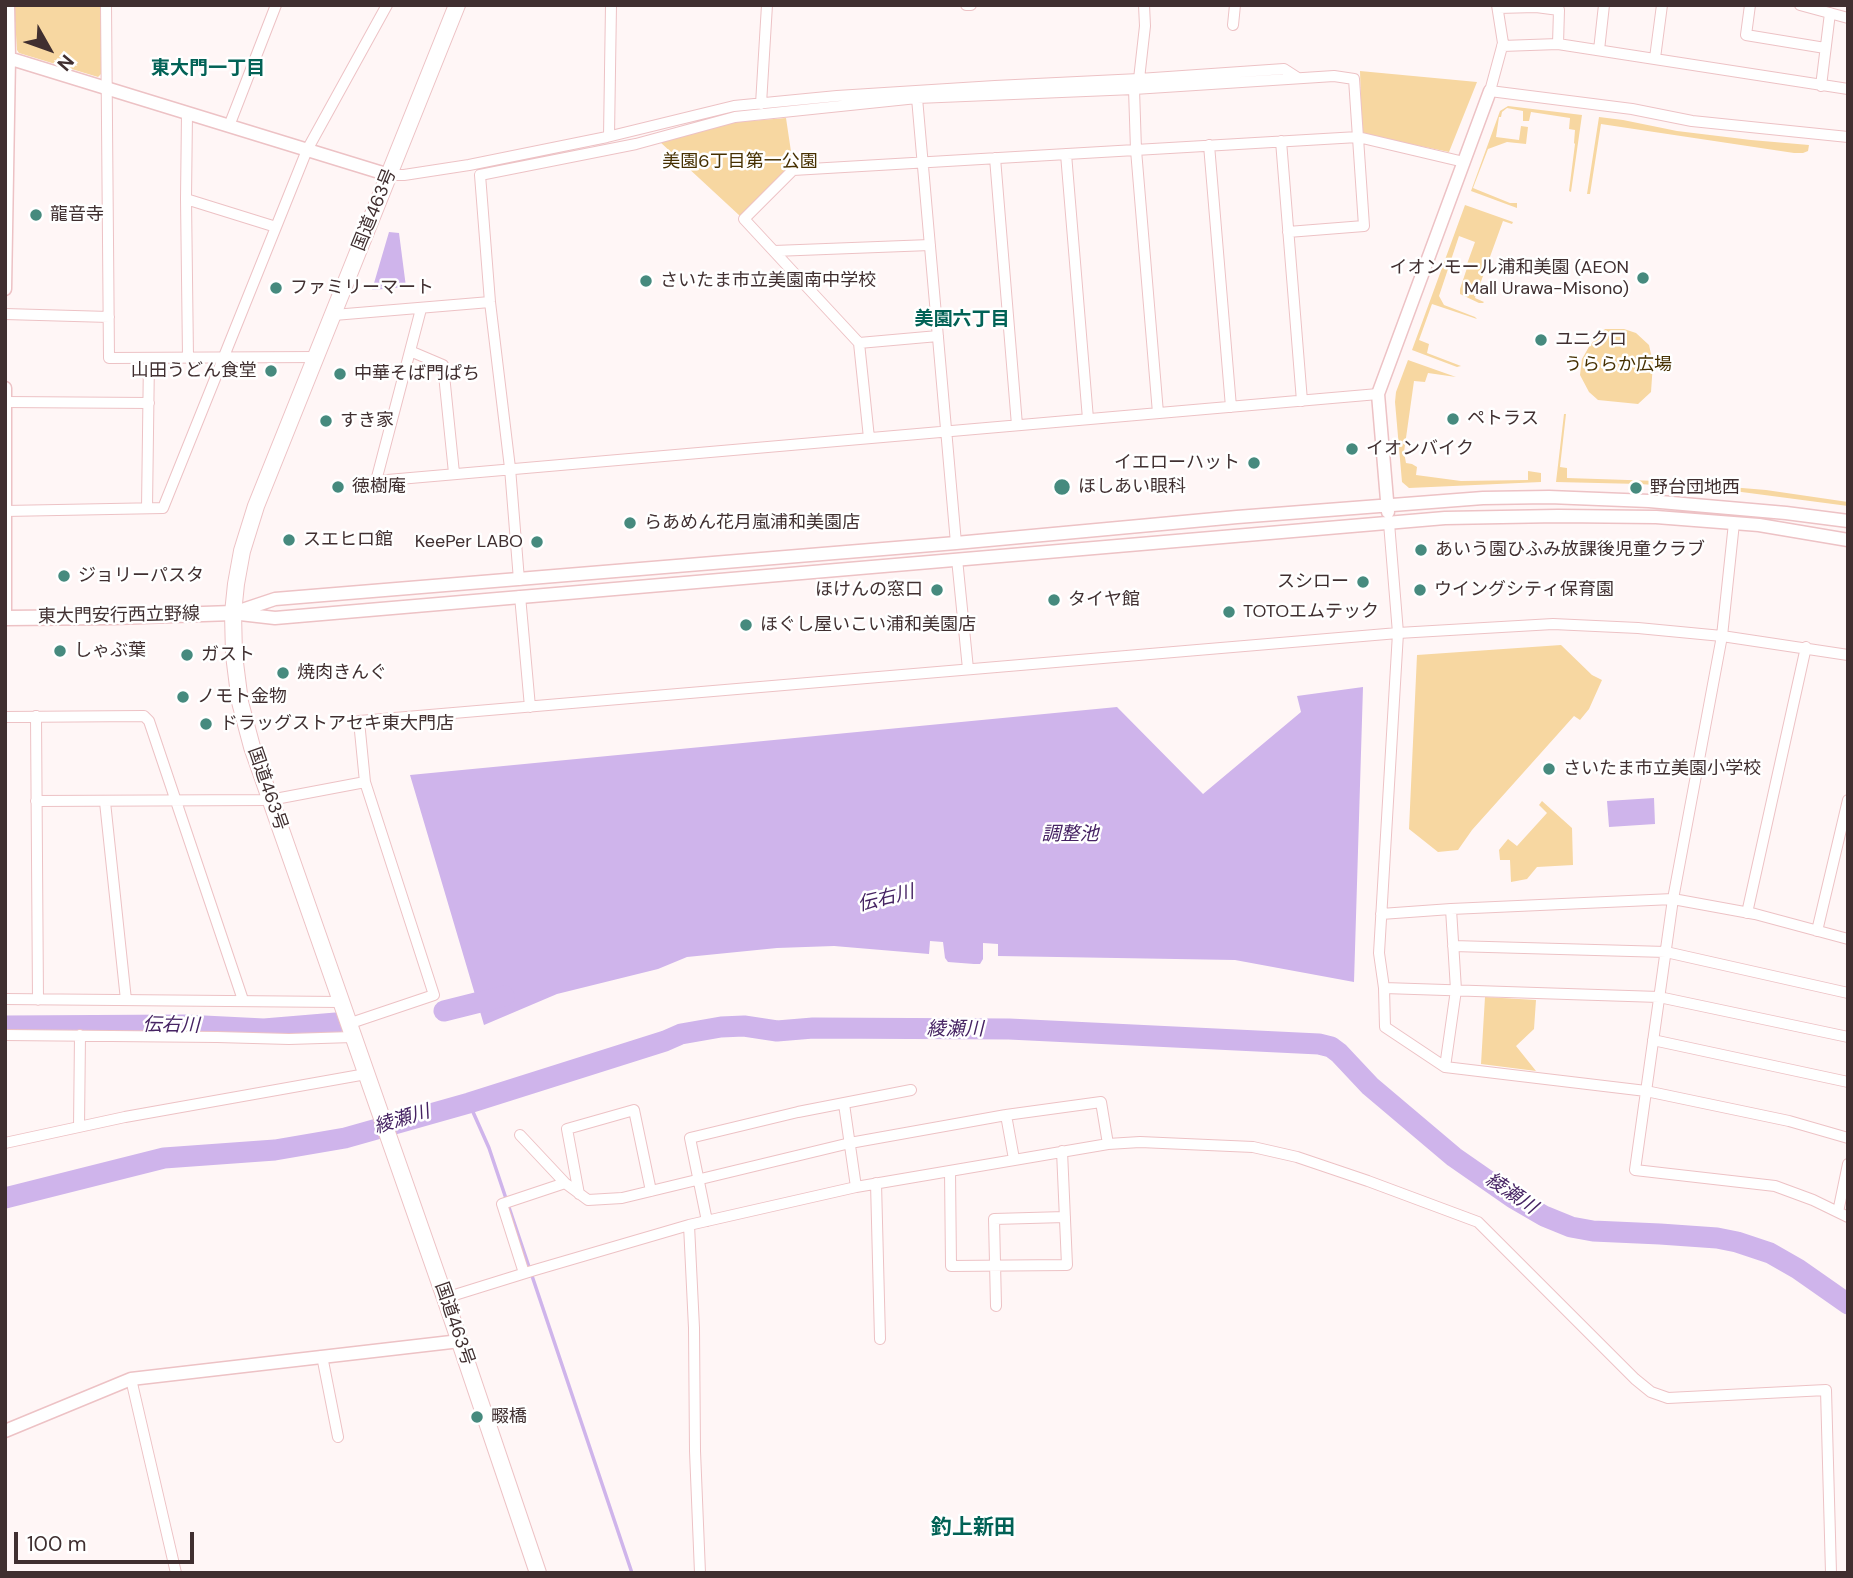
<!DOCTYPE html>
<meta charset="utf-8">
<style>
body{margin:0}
#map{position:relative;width:1853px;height:1578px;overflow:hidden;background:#fff6f6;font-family:"DM Sans",sans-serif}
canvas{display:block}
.frame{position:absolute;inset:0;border:7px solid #402f30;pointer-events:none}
.north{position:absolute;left:14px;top:14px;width:70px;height:70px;-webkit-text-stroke:5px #fff;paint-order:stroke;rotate:130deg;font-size:19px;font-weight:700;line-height:28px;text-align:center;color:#402f30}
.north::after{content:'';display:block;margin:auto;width:24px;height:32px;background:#402f30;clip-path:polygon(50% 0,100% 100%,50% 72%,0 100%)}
.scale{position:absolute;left:14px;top:1532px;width:180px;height:32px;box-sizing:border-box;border:4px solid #402f30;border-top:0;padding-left:9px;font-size:21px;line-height:24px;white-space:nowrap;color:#402f30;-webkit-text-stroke:5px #fff;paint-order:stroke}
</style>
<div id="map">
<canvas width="1853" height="1578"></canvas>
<div class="frame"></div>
<div class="north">N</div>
<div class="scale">100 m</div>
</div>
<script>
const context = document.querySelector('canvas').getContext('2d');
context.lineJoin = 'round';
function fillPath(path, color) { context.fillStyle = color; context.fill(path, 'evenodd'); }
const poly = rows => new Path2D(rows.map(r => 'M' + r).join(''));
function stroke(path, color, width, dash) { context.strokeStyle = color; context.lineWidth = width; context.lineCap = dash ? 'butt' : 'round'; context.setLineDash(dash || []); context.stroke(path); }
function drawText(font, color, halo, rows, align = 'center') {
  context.font = font + ' "DM Sans","Noto Sans JP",sans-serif'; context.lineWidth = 5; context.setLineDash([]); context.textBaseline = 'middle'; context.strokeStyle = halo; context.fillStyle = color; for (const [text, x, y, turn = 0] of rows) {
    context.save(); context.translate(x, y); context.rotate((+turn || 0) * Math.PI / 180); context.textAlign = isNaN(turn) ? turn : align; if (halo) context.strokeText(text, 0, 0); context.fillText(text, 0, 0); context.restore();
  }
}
fillPath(poly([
 [14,5,101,5,101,74,98,77,19,53,17,50],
 [1360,71,1477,82,1449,152,1362,134],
 [1508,106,1582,115,1571,192,1569,191,1575,144,1574,143,1575,130,1569,129,1570,118,1531,112,1529,121,1523,121,1523,111,1507,108,1502,112,1501,117,1499,117,1496,137,1519,140,1521,126,1528,127,1526,144,1507,142,1488,149,1473,188,1510,203,1517,203,1517,208,1471,191,1500,111],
 [1599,117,1623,120,1677,131,1751,140,1809,145,1808,151,1803,153,1794,153,1601,124,1590,194,1587,194],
 [786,118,793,165,740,216,659,141,737,122],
 [1465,205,1513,222,1512,224,1503,221,1475,298,1484,302,1483,303,1479,303,1460,294,1460,289,1468,265,1467,264,1475,242,1459,236,1439,296,1444,305,1475,317,1477,319,1432,304,1419,340,1429,344,1427,353,1461,366,1457,367,1412,350],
 [1605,329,1624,329,1636,333,1649,345,1653,363,1651,392,1638,404,1598,400,1589,392,1580,375,1582,359,1590,345],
 [1408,360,1456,377,1428,373,1425,382,1414,381,1404,452,1406,463,1412,464,1417,467,1416,475,1461,481,1528,480,1528,471,1541,473,1541,482,1409,488,1402,482,1395,402,1396,392],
 [1564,414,1566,414,1560,467,1567,468,1567,478,1658,481,1766,490,1848,502,1848,506,1734,491,1640,484,1556,482],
 [1561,645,1592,675,1602,680,1589,709,1580,720,1574,716,1472,830,1458,850,1438,852,1409,829,1417,655],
 [1542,801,1572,828,1573,865,1537,867,1527,879,1511,882,1510,860,1500,860,1499,850,1508,839,1517,846,1547,813,1539,805],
 [1485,997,1536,1000,1534,1029,1516,1046,1536,1071,1481,1064]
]), '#f7d7a1');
fillPath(poly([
 [389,232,399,233,406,287,372,290],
 [1363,687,1354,982,1235,960,998,956,998,944,983,943,983,959,980,964,974,964,948,962,945,958,943,942,930,941,929,954,834,946,777,948,687,957,658,969,557,994,484,1025,410,775,1117,707,1203,794,1301,712,1297,696],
 [1654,798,1655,824,1609,827,1607,801]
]), '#cfb4eb');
stroke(poly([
 [469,1103,489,1148,632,1573]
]), '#cfb4eb', 3.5);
stroke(poly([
 [444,1011,504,996],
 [5,1026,184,1025,264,1029,336,1023],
 [5,1198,164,1158,275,1150,345,1138,469,1103,665,1041,681,1034,721,1027,744,1026,777,1031,813,1028,1009,1029,1319,1044,1331,1047,1339,1053,1370,1086,1454,1157,1513,1198,1544,1216,1571,1227,1593,1231,1660,1234,1717,1238,1737,1242,1770,1253,1798,1269,1848,1304]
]), '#cfb4eb', 21);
const minor = poly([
 [106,5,109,358,318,357],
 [966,5,971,5],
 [1497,5,1503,43,1490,91,1632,109,1692,121,1848,137],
 [1750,5,1746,35,1825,48],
 [1800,5,1848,18],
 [1498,8,1536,7,1559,10,1558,44],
 [1233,25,1235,5],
 [1502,46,1558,44,1848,89],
 [1599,50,1604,5],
 [1655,58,1662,5],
 [1139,79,1145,26,1144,5],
 [1821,86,1830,13],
 [1134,89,1136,150,1158,413],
 [917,98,956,543],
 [761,104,767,5],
 [187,113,186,199,188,357],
 [229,126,276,5],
 [609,136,611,5],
 [1281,141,1302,401],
 [1209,145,1231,407],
 [1066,154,1088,419],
 [995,158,1017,425],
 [389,175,404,175,469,165,607,137,734,106,837,96,995,86,1139,79,1284,69,1298,78],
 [186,199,276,227],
 [774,251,930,245],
 [421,309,376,481,1378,394],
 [5,314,109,317],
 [334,315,490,302],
 [859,343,938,336],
 [410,351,443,365,454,473],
 [5,402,149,403],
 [869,438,859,343,744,219,793,170,1358,137,1464,162],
 [147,508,149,358],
 [5,511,163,508,307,150,387,5],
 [1389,523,1398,633,1379,953,1384,988,1659,997,1848,1037],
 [1734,523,1722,636,1673,899,1635,1170,1775,1186,1813,1200,1848,1217],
 [957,559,968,669],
 [519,580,510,468,490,302,480,175,636,144,735,117,917,98,1134,89,1334,76,1354,79,1364,226,1288,232],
 [520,596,530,707],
 [36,716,38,1000],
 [5,717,144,716,149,721,243,1000],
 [36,801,270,800,365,782],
 [105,802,126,1000],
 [1747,913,1806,647],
 [1381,914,1451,909,1673,899,1755,914,1848,939],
 [1817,931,1848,800],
 [1453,946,1666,952,1848,993],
 [1384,988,1385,1027,1445,1067,1646,1091,1789,1121,1848,1138],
 [5,999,340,1002],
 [348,1024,434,995,365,782,359,721,1398,633,1553,624,1638,628,1722,636,1848,655],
 [5,1035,217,1037,289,1039,353,1037],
 [1653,1040,1848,1082],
 [1445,1067,1456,990,1451,909],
 [844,1104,856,1187],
 [1006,1115,1014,1159],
 [79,1127,80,1035],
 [520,1135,565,1183,588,1200,622,1198,850,1143,1006,1115,1101,1102,1108,1144],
 [5,1143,125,1117,366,1074],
 [950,1171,951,1266,1067,1265,1062,1151],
 [876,1183,880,1339],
 [579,1194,567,1129,634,1110,651,1191],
 [1838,1212,1848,1164],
 [707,1221,690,1138,798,1112,911,1090],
 [689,1225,694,1328,695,1451,700,1573],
 [524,1273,502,1204,565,1183],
 [445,1298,535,1270,689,1225,856,1187,1108,1144,1140,1142,1253,1147,1297,1157,1368,1181,1478,1222,1635,1379,1651,1392,1668,1398,1826,1390,1831,1573],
 [996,1306,994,1219,1065,1217],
 [322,1356,338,1437],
 [131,1379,176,1573]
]);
const tertiary = poly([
 [5,57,389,175],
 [5,289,9,58,8,5],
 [5,388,5,618],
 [1388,512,1378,394,1490,91],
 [233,613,275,599,956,543,1237,517,1483,498,1549,497,1649,501,1786,513,1848,521],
 [240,614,275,618,1445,518,1558,516,1656,517,1759,525,1848,540],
 [5,1431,131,1379,460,1341]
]);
const secondary = poly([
 [5,618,114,617,233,613]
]);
const trunk = poly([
 [457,5,256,506,242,551,236,584,233,613,234,655,240,702,252,747,445,1298,538,1573]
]);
stroke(minor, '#edc2c5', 12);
stroke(tertiary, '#edc2c5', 15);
stroke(secondary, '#edc2c5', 17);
stroke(trunk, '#edc2c5', 18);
stroke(minor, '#fff', 10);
stroke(tertiary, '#fff', 12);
stroke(secondary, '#fff', 14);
stroke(trunk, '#fff', 16);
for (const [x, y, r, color] of [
 [36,215,7,"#468a7e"],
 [1643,278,7,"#468a7e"],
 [646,281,7,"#468a7e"],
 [276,288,7,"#468a7e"],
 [1541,340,7,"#468a7e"],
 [271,371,7,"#468a7e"],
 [340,374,7,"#468a7e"],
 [1453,419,7,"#468a7e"],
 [326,421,7,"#468a7e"],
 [1352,449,7,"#468a7e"],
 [1254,463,7,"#468a7e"],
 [338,487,7,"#468a7e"],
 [1062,487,9,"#468a7e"],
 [1636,488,7,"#468a7e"],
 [630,523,7,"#468a7e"],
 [289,540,7,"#468a7e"],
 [537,542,7,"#468a7e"],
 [1421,550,7,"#468a7e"],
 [64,576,7,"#468a7e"],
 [1363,582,7,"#468a7e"],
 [937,590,7,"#468a7e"],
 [1420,590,7,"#468a7e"],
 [1054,600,7,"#468a7e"],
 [1229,612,7,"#468a7e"],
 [746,625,7,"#468a7e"],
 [60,651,7,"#468a7e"],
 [187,655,7,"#468a7e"],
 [283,673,7,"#468a7e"],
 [183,697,7,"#468a7e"],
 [206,724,7,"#468a7e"],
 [1549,769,7,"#468a7e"],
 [477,1417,7,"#468a7e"]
]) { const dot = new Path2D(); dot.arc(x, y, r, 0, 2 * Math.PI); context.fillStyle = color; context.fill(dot); stroke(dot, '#fff', 2.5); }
drawText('18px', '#463001', '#fff', [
 ["美園6丁目第一公園",740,162],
 ["うららか広場",1618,365]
]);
drawText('18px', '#402f30', '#fff', [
 ["国道463号",375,210,-68],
 ["東大門安行西立野線",119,616,-1],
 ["国道463号",267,789,71],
 ["国道463号",454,1324,71]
]);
drawText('18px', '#402f30', '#fff', [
 ["龍音寺",50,215],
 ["イオンモール浦和美園 (AEON",1629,268,"right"],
 ["Mall Urawa-Misono)",1629,289,"right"],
 ["さいたま市立美園南中学校",660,281],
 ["ファミリーマート",290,288],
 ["ユニクロ",1555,340],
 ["山田うどん食堂",257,371,"right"],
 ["中華そば門ぱち",354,374],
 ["ペトラス",1467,419],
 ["すき家",340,421],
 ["イオンバイク",1366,449],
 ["イエローハット",1240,463,"right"],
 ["徳樹庵",352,487],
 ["ほしあい眼科",1078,487],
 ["野台団地西",1650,488],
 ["らあめん花月嵐浦和美園店",644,523],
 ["スエヒロ館",303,540],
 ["KeePer LABO",523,542,"right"],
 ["あいう園ひふみ放課後児童クラブ",1435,550],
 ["ジョリーパスタ",78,576],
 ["スシロー",1349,582,"right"],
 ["ほけんの窓口",923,590,"right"],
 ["ウイングシティ保育園",1434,590],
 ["タイヤ館",1068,600],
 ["TOTOエムテック",1243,612],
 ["ほぐし屋いこい浦和美園店",760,625],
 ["しゃぶ葉",74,651],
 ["ガスト",201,655],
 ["焼肉きんぐ",297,673],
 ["ノモト金物",197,697],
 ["ドラッグストアセキ東大門店",220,724],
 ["さいたま市立美園小学校",1563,769],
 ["畷橋",491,1417]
], 'left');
drawText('bold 19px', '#026256', '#fff', [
 ["東大門一丁目",208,69],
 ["美園六丁目",962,320]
]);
drawText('italic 19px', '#462363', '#fff', [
 ["調整池",1070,835],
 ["伝右川",886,899,-14],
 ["伝右川",171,1026,1],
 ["綾瀬川",955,1030],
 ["綾瀬川",402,1120,-17],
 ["綾瀬川",1511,1194,34]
]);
drawText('bold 21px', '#026256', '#fff', [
 ["釣上新田",973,1528]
]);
</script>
